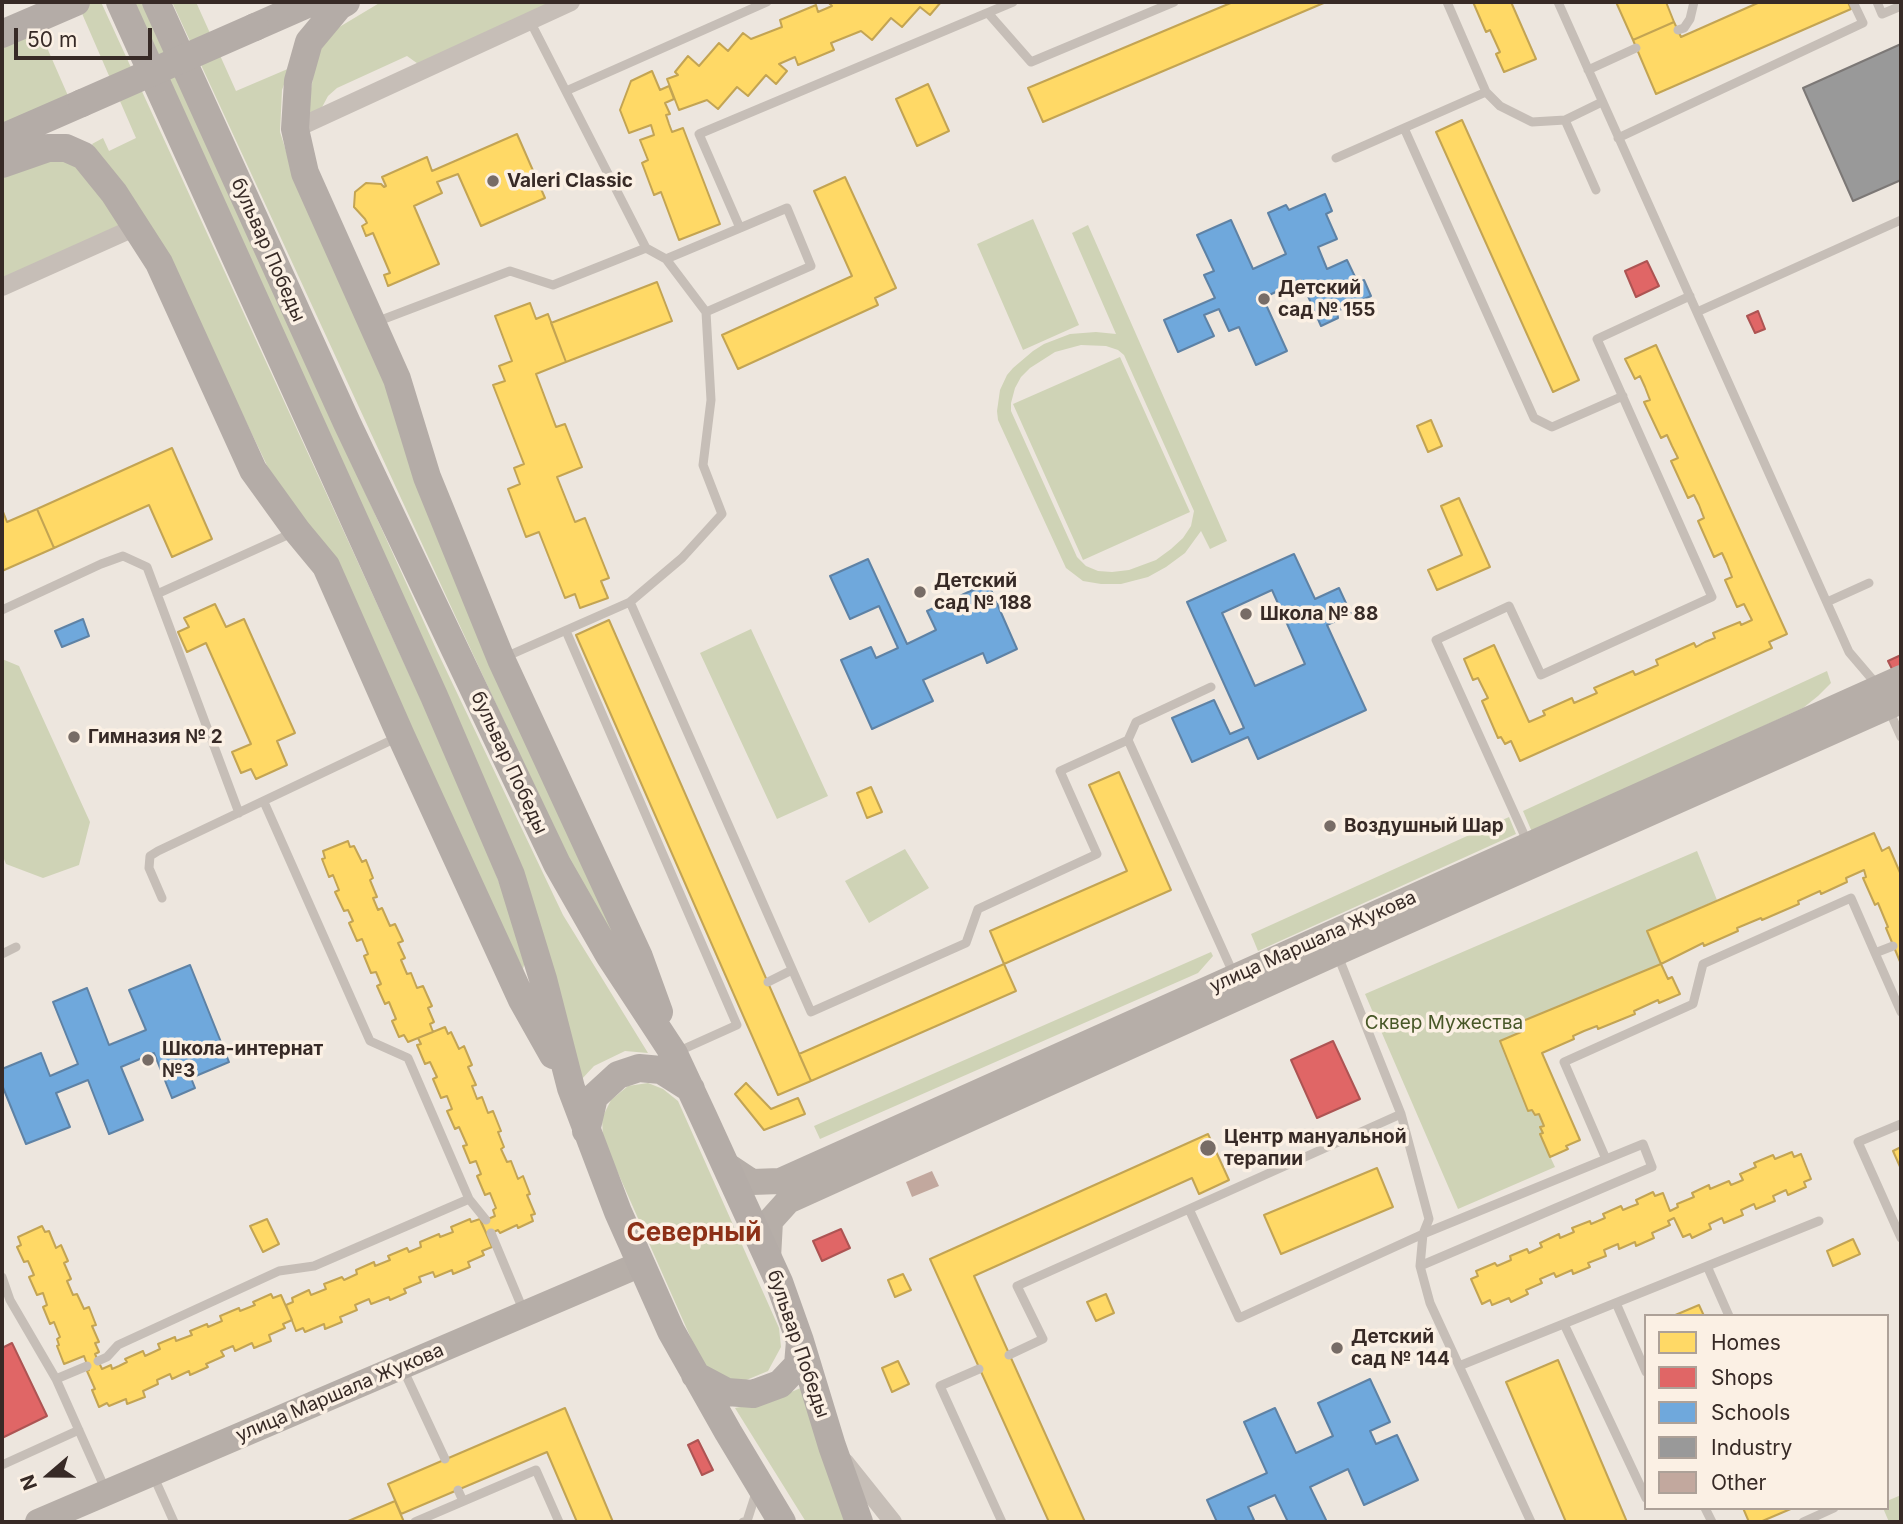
<!DOCTYPE html>
<meta charset="utf-8">
<style>
body{margin:0}
#map{position:relative;width:1903px;height:1524px;overflow:hidden;background:#ede6de;font-family:Inter,sans-serif}
canvas{display:block}
.frame{position:absolute;inset:0;border:4px solid #372a26;pointer-events:none}
.legend{position:absolute;left:1644px;top:1314px;width:245px;height:196px;box-sizing:border-box;background:#fbf0e4;border:2px solid #ada198;margin:0;padding:9px 12px;list-style:none;font-size:21px;color:#372a26}
.legend li{display:flex;align-items:center;gap:14px;height:35px}
.legend b{width:35px;border:2px solid #ada198}
.north{position:absolute;left:14px;top:1440px;width:70px;height:70px;-webkit-text-stroke:5px #fbf0e4;paint-order:stroke;rotate:250deg;font-size:19px;font-weight:700;line-height:28px;text-align:center;color:#372a26}
.north::after{content:'';display:block;margin:auto;width:24px;height:32px;background:#372a26;clip-path:polygon(50% 0,100% 100%,50% 72%,0 100%)}
.scale{position:absolute;left:14px;top:28px;width:138px;height:32px;box-sizing:border-box;border:4px solid #372a26;border-top:0;padding-left:9px;font-size:21px;line-height:24px;white-space:nowrap;color:#372a26;-webkit-text-stroke:5px #fbf0e4;paint-order:stroke}
</style>
<div id="map">
<canvas width="1903" height="1524"></canvas>
<div class="frame"></div>
<ul class="legend">
<li><b style="height:19px;background:#ffd966"></b>Homes</li>
<li><b style="height:19px;background:#e06666"></b>Shops</li>
<li><b style="height:19px;background:#6fa8dc"></b>Schools</li>
<li><b style="height:19px;background:#999"></b>Industry</li>
<li><b style="height:19px;background:#c2a89e"></b>Other</li>
</ul>
<div class="north">N</div>
<div class="scale">50 m</div>
</div>
<script>
const context = document.querySelector('canvas').getContext('2d');
context.lineJoin = 'round';
function fillPath(path, color) { context.fillStyle = color; context.fill(path, 'evenodd'); }
const poly = rows => new Path2D(rows.map(r => 'M' + r).join(''));
function stroke(path, color, width, dash) { context.strokeStyle = color; context.lineWidth = width; context.lineCap = dash ? 'butt' : 'round'; context.setLineDash(dash || []); context.stroke(path); }
function drawText(font, color, halo, rows, align = 'center') {
  context.font = font + ' Inter,sans-serif'; context.lineWidth = 7; context.setLineDash([]); context.textBaseline = 'middle'; context.strokeStyle = halo; context.fillStyle = color; for (const [text, x, y, turn = 0] of rows) {
    context.save(); context.translate(x, y); context.rotate((+turn || 0) * Math.PI / 180); context.textAlign = isNaN(turn) ? turn : align; if (halo) context.strokeText(text, 0, 0); context.fillText(text, 0, 0); context.restore();
  }
}
fillPath(poly([
 [77,2,101,2,466,798,511,913,525,961,523,969,274,480,225,378,172,260,92,144,103,138,109,151,136,138],
 [130,2,143,2,437,651,563,915,648,1053,625,1051,594,1066,580,1081,538,927],
 [172,2,196,2,236,91,290,68,282,90,280,132,296,182,381,370,622,952,567,858],
 [381,2,559,2,421,66,407,56,337,88,328,96,320,111,313,114,307,111,318,50,336,29],
 [38,27,69,98,2,128,2,43],
 [66,148,136,227,2,287,2,164],
 [1033,219,1079,325,1023,350,977,244],
 [1088,225,1227,541,1210,549,1201,531,1185,553,1166,567,1148,577,1121,584,1101,584,1083,581,1066,568,998,420,997,411,1000,390,1007,375,1013,368,1033,351,1044,344,1070,334,1096,332,1116,334,1072,233],
 [1081,345,1106,346,1118,350,1124,355,1194,511,1191,526,1183,538,1171,549,1156,560,1129,570,1112,572,1098,571,1086,566,1077,557,1011,411,1011,403,1015,388,1021,377,1030,368,1055,352],
 [1120,357,1190,512,1083,560,1013,404],
 [751,629,828,796,777,819,700,653],
 [2,659,19,666,90,822,79,865,43,878,6,864,2,854],
 [1827,671,1831,683,1818,696,1803,708,1532,832,1523,811],
 [1509,817,1516,834,1258,951,1251,934],
 [905,849,929,888,869,923,845,881],
 [1697,851,1717,900,1647,931,1661,964,1518,1023,1521,1032,1500,1041,1528,1111,1532,1110,1535,1115,1539,1114,1544,1126,1541,1128,1543,1133,1540,1135,1555,1167,1458,1209,1365,994],
 [1211,952,1213,956,1198,973,820,1139,814,1126],
 [648,1083,663,1089,678,1101,779,1328,781,1347,768,1371,744,1381,718,1377,701,1361,603,1139,602,1118,611,1100,628,1086],
 [803,1387,845,1522,806,1522,735,1408,770,1401],
 [1901,1495,1901,1522,1889,1522,1883,1508,1887,1508,1887,1501]
]), '#cfd3b6');
const homes = poly([
 [830,2,941,2,930,15,920,7,902,27,891,18,872,40,861,31,831,43,834,50,798,65,795,57,779,64,787,71,776,84,766,75,748,96,737,87,718,109,707,100,679,110,667,79,678,75,675,72,688,56,699,66,719,43,728,51,743,33,751,39,782,27,780,20,816,5,818,12,832,6,829,3,830,2],
 [1233,2,1326,2,1043,122,1028,88,1233,2],
 [1473,2,1511,2,1536,59,1504,72,1496,54,1500,52,1490,30,1486,32,1473,2],
 [1616,2,1666,2,1674,22,1633,40,1616,2],
 [1760,2,1848,2,1851,9,1656,94,1633,40,1674,22,1681,37,1760,2],
 [652,71,660,90,669,86,674,99,665,103,670,114,666,115,669,124,672,132,683,128,720,224,679,240,661,192,654,195,642,163,648,160,640,140,654,135,651,125,629,133,620,110,631,81,652,71],
 [928,84,949,131,917,146,896,99,928,84],
 [1462,120,1579,380,1553,392,1436,132,1462,120],
 [517,134,545,198,481,226,458,174,437,182,442,193,414,206,439,264,388,286,384,275,390,273,373,233,366,236,362,226,367,223,365,219,354,207,355,192,366,183,381,184,384,187,386,186,382,177,427,157,432,171,517,134],
 [845,177,896,288,875,298,878,305,738,369,722,335,852,276,814,191,845,177],
 [657,282,672,321,566,362,551,323,657,282],
 [530,303,536,319,548,314,566,362,536,374,556,427,565,424,582,467,557,477,575,522,585,518,609,578,601,581,608,598,580,608,575,594,565,598,539,532,526,537,508,489,520,484,514,468,524,464,493,385,505,381,499,366,512,361,495,316,530,303],
 [1656,345,1787,634,1769,642,1772,648,1520,761,1511,741,1505,744,1501,737,1498,738,1482,701,1488,698,1478,678,1473,680,1464,659,1494,645,1529,722,1545,715,1543,711,1572,698,1574,703,1597,693,1594,688,1633,671,1635,675,1658,665,1656,660,1694,643,1696,647,1705,642,1715,638,1713,633,1740,622,1741,625,1752,620,1744,604,1737,607,1725,580,1732,577,1727,564,1722,553,1714,557,1698,521,1704,518,1699,505,1694,495,1688,498,1671,461,1678,458,1672,446,1667,435,1661,438,1644,402,1650,400,1645,387,1640,376,1635,379,1625,359,1656,345],
 [1431,420,1442,446,1428,452,1417,426,1431,420],
 [172,448,212,539,172,557,149,505,54,548,37,509,172,448],
 [1459,498,1490,567,1437,590,1428,570,1462,555,1441,506,1459,498],
 [2,509,7,522,37,509,54,548,2,571,2,509],
 [215,604,226,627,244,619,295,733,277,741,287,765,256,779,251,769,241,773,232,752,251,744,206,643,187,652,178,632,189,627,184,618,215,604],
 [609,620,811,1081,778,1095,576,635,609,620],
 [1119,772,1171,890,1004,964,990,931,1127,871,1089,785,1119,772],
 [871,787,882,812,867,818,857,793,871,787],
 [1874,833,1882,851,1889,847,1901,875,1901,964,1886,928,1888,927,1878,903,1875,905,1863,878,1866,877,1864,870,1846,878,1847,882,1821,894,1820,891,1798,901,1799,904,1762,920,1761,918,1737,928,1738,931,1704,946,1703,943,1661,964,1647,931,1874,833],
 [348,841,350,847,354,846,362,862,366,860,373,878,370,880,377,897,373,898,378,910,382,908,390,926,395,924,403,941,398,943,405,958,401,960,407,974,411,973,417,988,423,986,432,1006,428,1008,434,1022,430,1024,433,1032,408,1042,404,1035,399,1037,392,1021,396,1019,389,1002,385,1004,377,986,381,984,376,972,371,973,364,956,368,954,362,939,357,941,349,923,353,921,348,910,344,911,335,892,339,890,333,875,329,877,322,859,325,858,323,851,348,841],
 [1004,964,1016,991,811,1081,799,1054,1004,964],
 [1661,964,1668,979,1672,977,1680,994,1659,1003,1658,1000,1634,1011,1635,1014,1598,1029,1597,1026,1584,1031,1573,1036,1574,1039,1542,1053,1580,1140,1566,1146,1568,1149,1550,1157,1540,1134,1543,1133,1540,1127,1544,1126,1539,1114,1535,1115,1532,1110,1528,1111,1500,1041,1521,1032,1518,1023,1661,964],
 [445,1027,448,1034,451,1032,459,1049,464,1046,472,1065,468,1067,476,1085,472,1086,477,1099,482,1097,488,1113,493,1111,501,1131,498,1132,504,1147,501,1149,507,1162,511,1161,518,1179,523,1176,530,1194,527,1195,535,1214,531,1215,533,1221,518,1228,517,1225,500,1233,498,1230,487,1235,481,1222,495,1216,493,1210,496,1208,490,1193,485,1195,477,1176,481,1174,476,1161,470,1163,463,1146,467,1145,459,1127,455,1129,447,1111,452,1109,447,1096,441,1098,433,1079,437,1077,430,1062,425,1064,417,1045,421,1044,418,1038,445,1027],
 [746,1083,771,1109,798,1098,805,1114,764,1130,735,1094,746,1083],
 [1208,1134,1229,1180,1199,1194,1192,1178,974,1276,1085,1522,1049,1522,930,1259,1208,1134],
 [1901,1147,1901,1169,1893,1151,1901,1147],
 [1792,1152,1794,1157,1801,1154,1811,1179,1804,1182,1806,1187,1788,1195,1786,1190,1773,1196,1775,1201,1756,1209,1754,1204,1741,1210,1743,1215,1724,1223,1722,1218,1709,1224,1711,1229,1692,1238,1690,1234,1683,1237,1674,1218,1668,1221,1670,1225,1652,1233,1654,1238,1636,1246,1635,1242,1619,1249,1618,1244,1604,1250,1606,1256,1588,1263,1590,1267,1573,1274,1572,1270,1556,1277,1554,1273,1540,1279,1542,1283,1526,1290,1528,1294,1511,1302,1509,1298,1492,1305,1490,1300,1482,1304,1471,1279,1478,1276,1476,1271,1495,1263,1497,1266,1511,1260,1510,1256,1527,1249,1529,1253,1542,1247,1540,1243,1559,1234,1560,1238,1574,1232,1572,1228,1590,1221,1591,1224,1605,1218,1603,1214,1621,1206,1623,1210,1630,1207,1638,1204,1636,1200,1653,1192,1655,1196,1663,1193,1670,1211,1678,1207,1677,1204,1694,1197,1692,1193,1709,1185,1710,1189,1729,1181,1731,1185,1743,1180,1740,1174,1756,1167,1754,1163,1773,1155,1775,1159,1792,1152],
 [1377,1168,1393,1207,1281,1254,1264,1215,1377,1168],
 [267,1219,279,1244,263,1252,250,1226,267,1219],
 [470,1219,471,1222,480,1219,492,1247,482,1251,484,1255,468,1262,470,1267,453,1274,452,1270,435,1277,433,1272,419,1277,421,1282,404,1289,406,1293,390,1300,389,1297,371,1304,369,1299,355,1305,357,1310,340,1317,342,1322,325,1329,324,1324,305,1332,303,1328,296,1331,286,1305,293,1302,292,1298,309,1290,311,1295,326,1289,324,1284,342,1277,344,1280,357,1274,356,1270,374,1262,375,1266,390,1260,388,1256,407,1248,409,1252,421,1247,420,1242,439,1234,440,1237,453,1232,451,1227,470,1219],
 [42,1226,45,1232,49,1231,56,1248,61,1245,68,1261,64,1263,71,1279,67,1281,73,1295,77,1294,84,1309,89,1307,96,1325,92,1326,99,1342,95,1343,99,1352,95,1354,102,1369,111,1365,112,1369,119,1366,127,1362,125,1359,143,1351,145,1356,160,1349,158,1344,175,1337,176,1341,192,1335,190,1331,207,1324,208,1327,222,1321,220,1316,239,1308,240,1311,255,1305,253,1302,271,1294,273,1298,281,1295,292,1320,283,1324,285,1328,269,1335,271,1341,254,1348,252,1343,235,1351,233,1346,221,1351,224,1356,206,1364,208,1367,190,1375,189,1371,172,1379,170,1374,157,1380,158,1384,143,1391,145,1397,127,1404,126,1399,109,1406,107,1403,99,1407,92,1390,95,1389,87,1371,89,1370,84,1356,64,1364,57,1346,59,1345,57,1339,60,1337,54,1322,50,1324,43,1307,47,1305,43,1293,37,1295,29,1277,34,1275,28,1261,24,1262,17,1247,21,1245,18,1237,42,1226],
 [1853,1239,1860,1254,1833,1266,1827,1251,1853,1239],
 [903,1274,911,1290,895,1297,888,1280,903,1274],
 [1106,1294,1114,1313,1096,1321,1087,1302,1106,1294],
 [1699,1305,1704,1316,1673,1316,1699,1305],
 [1558,1360,1627,1522,1566,1522,1506,1382,1558,1360],
 [898,1361,909,1384,892,1392,882,1368,898,1361],
 [565,1408,613,1522,577,1522,547,1452,401,1514,388,1484,565,1408],
 [395,1501,404,1522,346,1522,395,1501],
 [1743,1508,1793,1508,1760,1522,1749,1522,1743,1508]
]);
fillPath(homes, '#ffd966');
stroke(homes, '#c3a453', 2);
const shops = poly([
 [1647,261,1659,286,1636,297,1625,271,1647,261],
 [1758,311,1765,329,1755,333,1747,316,1758,311],
 [1901,655,1901,667,1893,671,1888,661,1901,655],
 [1333,1041,1360,1099,1317,1118,1291,1060,1333,1041],
 [841,1229,850,1248,822,1261,813,1241,841,1229],
 [12,1343,47,1416,2,1438,2,1348,12,1343],
 [698,1440,713,1470,702,1475,688,1445,698,1440]
]);
fillPath(shops, '#e06666');
stroke(shops, '#ad5453', 2);
const schools = poly([
 [1325,194,1332,211,1326,214,1337,239,1318,247,1327,269,1347,260,1358,283,1364,280,1371,296,1337,311,1338,318,1321,326,1301,280,1263,298,1287,351,1256,365,1239,327,1229,331,1219,309,1204,315,1214,336,1178,352,1164,320,1215,298,1204,275,1214,271,1197,235,1231,220,1253,269,1286,254,1268,213,1286,205,1289,210,1325,194],
 [1294,554,1315,599,1339,588,1351,614,1327,625,1366,710,1258,759,1248,737,1192,762,1172,718,1214,700,1230,734,1244,728,1187,602,1294,554],
 [1272,590,1305,664,1255,686,1222,613,1272,590],
 [868,559,907,644,936,630,927,611,988,583,1017,649,987,663,983,653,923,680,933,701,872,729,841,660,871,647,876,658,898,648,879,606,850,619,830,576,868,559],
 [83,619,89,636,62,647,55,631,83,619],
 [190,965,229,1062,191,1078,195,1088,172,1098,154,1053,121,1067,143,1120,109,1134,88,1080,56,1093,70,1127,26,1144,2,1085,2,1069,41,1053,50,1076,78,1064,53,1002,87,988,109,1045,146,1030,129,990,190,965],
 [1370,1379,1390,1422,1370,1431,1376,1444,1397,1435,1418,1480,1364,1505,1348,1469,1310,1487,1327,1522,1288,1522,1275,1495,1248,1507,1254,1520,1249,1522,1217,1522,1207,1500,1267,1473,1244,1422,1275,1408,1296,1453,1333,1436,1318,1403,1370,1379]
]);
fillPath(schools, '#6fa8dc');
stroke(schools, '#5e82a5', 2);
const industry = poly([
 [1901,44,1901,180,1853,201,1803,88,1901,44]
]);
fillPath(industry, '#999');
stroke(industry, '#7c7876', 2);
fillPath(poly([
 [932,1171,939,1186,912,1197,906,1182]
]), '#c2a89e');
stroke(poly([
 [1447,2,1486,92,1500,106,1532,122,1565,120,1602,102],
 [1558,2,1849,652,1878,686],
 [1877,2,1882,14,1901,6],
 [988,13,1031,62,1174,2],
 [530,21,646,248,666,259,740,228,699,134,1013,2],
 [1678,30,1684,28,1690,19,1694,2],
 [1588,70,1636,48],
 [566,91,767,2],
 [1486,92,1404,128,1534,418,1552,427,1623,396],
 [1565,120,1596,190],
 [1618,138,1863,23,1853,2],
 [1336,158,1404,128],
 [666,259,706,312,811,266,787,208,740,228],
 [1697,312,1901,220],
 [376,322,510,271,553,285,646,248],
 [157,594,292,533],
 [630,602,811,1012,966,943,978,909,1097,854,1060,771,1128,740,1234,975],
 [1827,602,1869,583],
 [2,610,101,564,123,556,147,567,239,813],
 [566,631,737,1025,677,1052],
 [503,658,630,602,682,558,722,514,703,465,711,400,706,312],
 [1889,710,1901,737],
 [1128,740,1136,722,1211,687],
 [264,802,370,1041,408,1058,469,1199,486,1220],
 [1527,841,1436,640,1509,606,1541,675,1712,597,1597,339,1690,296],
 [162,898,149,868,150,856,158,851,396,738],
 [1893,946,1875,953,1901,1012],
 [2,954,16,947],
 [1338,956,1401,1114,1429,1219,1423,1234,1420,1266,1430,1303,1531,1522],
 [768,982,792,970],
 [1901,1124,1858,1142,1901,1238],
 [1606,1159,1564,1062,1693,1004,1703,964,1851,898,1875,953],
 [1189,1209,1239,1318,1423,1234,1643,1144,1652,1167,1420,1266],
 [491,1233,524,1312],
 [1707,1266,1729,1316],
 [2,1277,10,1300,56,1379,106,1491],
 [1616,1303,1646,1372],
 [1564,1324,1646,1498],
 [1009,1355,1043,1339,1017,1286,1401,1114],
 [98,1361,107,1357,118,1345,279,1271,314,1266,469,1199],
 [1459,1366,1819,1221],
 [403,1369,445,1459],
 [979,1369,940,1386,1002,1522],
 [56,1379,87,1366],
 [2,1465,79,1430],
 [153,1475,174,1522],
 [458,1490,463,1501],
 [1705,1508,1712,1522],
 [415,1522,536,1470,559,1522],
 [743,1522,747,1521,756,1493],
 [1803,1522,1834,1508]
]), '#c6beb7', 9);
stroke(poly([
 [295,129,571,2],
 [2,287,136,227],
 [845,1462,893,1522]
]), '#c6beb7', 18);
stroke(poly([
 [725,1164,752,1182,780,1181,1901,678],
 [768,1258,770,1221,788,1201,1336,953,1901,701],
 [38,1522,641,1264]
]), '#b6aea8', 26);
stroke(poly([
 [120,2,434,696,511,875,543,979,571,1088,618,1212,671,1331,728,1432,782,1522],
 [156,2,347,423,557,864,609,955,674,1054,703,1116,779,1282,800,1341,832,1446,859,1522],
 [346,2,339,6,309,42,298,81,295,129,305,173,397,379,427,477,501,659,639,957,659,1012],
 [255,27,312,2],
 [2,34,76,2],
 [2,138,82,103],
 [2,164,48,148,66,148,84,156,114,193,159,263,253,470,297,531,326,566,401,736,522,1000,553,1055],
 [586,1131,594,1097,618,1075,639,1068,661,1070,691,1089],
 [695,1375,727,1392,753,1394,780,1384,798,1365,800,1341]
]), '#b4aca7', 28);
stroke(poly([
 [82,103,255,27]
]), '#b4aca7', 28);
for (const [x, y, r, color] of [
 [493,181,7,"#776c66"],
 [1264,299,7,"#776c66"],
 [920,592,7,"#776c66"],
 [1246,614,7,"#776c66"],
 [74,737,7,"#776c66"],
 [1330,826,7,"#776c66"],
 [148,1060,7,"#776c66"],
 [1208,1148,9,"#776c66"],
 [1337,1348,7,"#776c66"]
]) { const dot = new Path2D(); dot.arc(x, y, r, 0, 2 * Math.PI); context.fillStyle = color; context.fill(dot); stroke(dot, '#fbf0e4', 2.5); }
drawText('bold 19px', '#372a26', '#fbf0e4', [
 ["Valeri Classic",507,181],
 ["Детский",1278,288],
 ["сад № 155",1278,310],
 ["Детский",934,581],
 ["сад № 188",934,603],
 ["Школа № 88",1260,614],
 ["Гимназия № 2",88,737],
 ["Воздушный Шар",1344,826],
 ["Школа-интернат",162,1049],
 ["№3",162,1071],
 ["Центр мануальной",1224,1137],
 ["терапии",1224,1159],
 ["Детский",1351,1337],
 ["сад № 144",1351,1359]
], 'left');
drawText('19px', '#372a26', '#fbf0e4', [
 ["бульвар Победы",268,250,66],
 ["бульвар Победы",509,763,65],
 ["улица Маршала Жукова",1313,942,-24],
 ["бульвар Победы",798,1344,71],
 ["улица Маршала Жукова",340,1393,-23]
]);
drawText('19px', '#475727', '#fbf0e4', [
 ["Сквер Мужества",1444,1023]
]);
drawText('bold 26px', '#8d3017', '#fbf0e4', [
 ["Северный",694,1233]
]);
</script>
